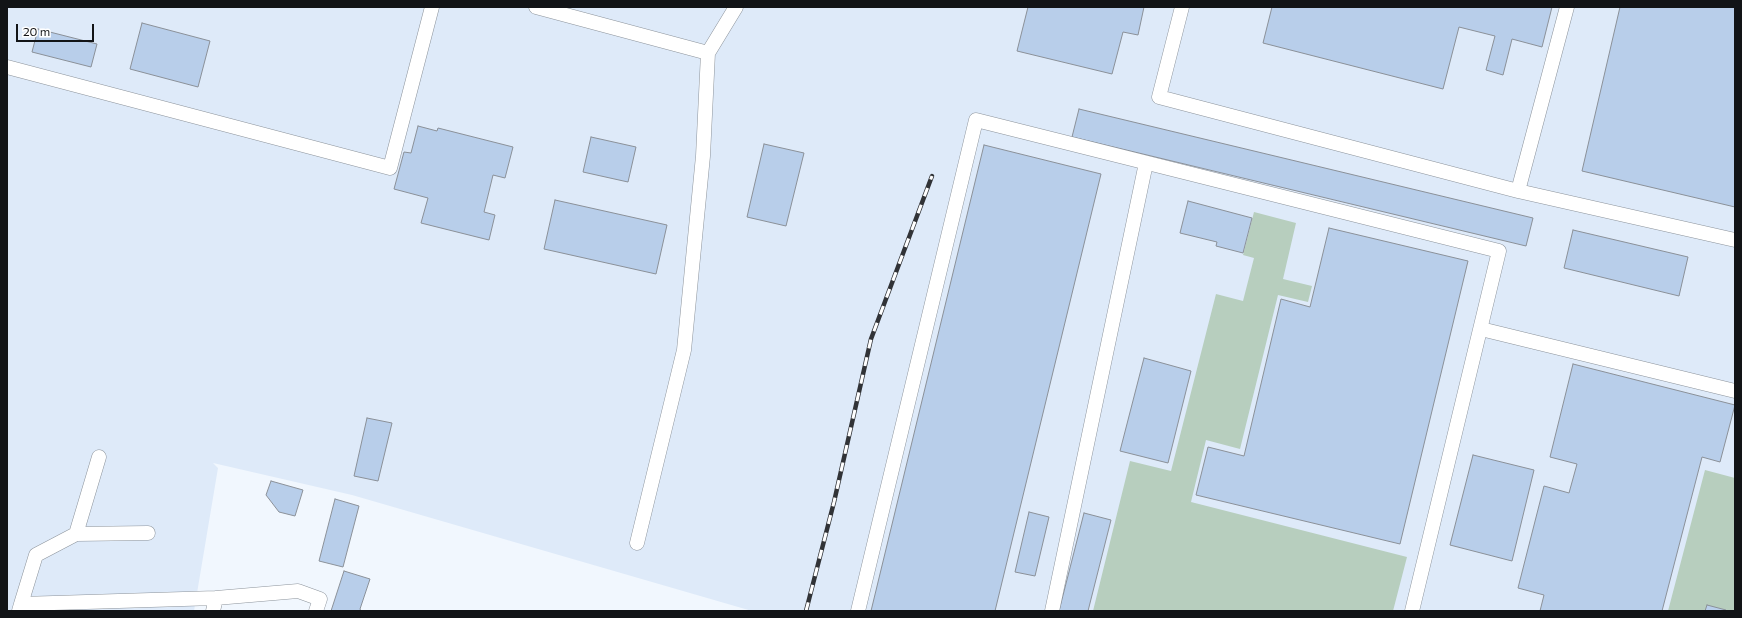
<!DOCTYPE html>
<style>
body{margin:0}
#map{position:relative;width:1742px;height:618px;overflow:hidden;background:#f1f7fe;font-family:Commissioner,sans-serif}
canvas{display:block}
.frame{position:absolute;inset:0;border:8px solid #121417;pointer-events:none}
.scale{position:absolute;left:16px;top:24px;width:78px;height:18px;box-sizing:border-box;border:2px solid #121417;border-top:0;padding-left:5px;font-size:12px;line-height:14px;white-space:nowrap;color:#121417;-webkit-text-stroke:3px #fff;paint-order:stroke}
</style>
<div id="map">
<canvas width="1742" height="618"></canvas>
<div class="frame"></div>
<div class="scale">20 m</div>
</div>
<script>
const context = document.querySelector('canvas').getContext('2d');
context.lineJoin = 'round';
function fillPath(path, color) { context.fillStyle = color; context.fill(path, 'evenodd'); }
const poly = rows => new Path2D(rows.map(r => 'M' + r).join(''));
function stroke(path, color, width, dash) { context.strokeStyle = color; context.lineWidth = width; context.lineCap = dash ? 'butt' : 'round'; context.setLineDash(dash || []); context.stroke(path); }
fillPath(poly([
 [7,7,1735,7,1735,611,752,611,352,495,213,463,218,468,194,611,7,611]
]), '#deeaf9');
fillPath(poly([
 [1254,212,1296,223,1283,279,1312,286,1308,302,1278,295,1240,449,1206,440,1191,502,1407,557,1393,611,1093,611,1130,461,1171,471,1216,294,1243,301,1254,258,1243,255],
 [1705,470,1735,478,1735,611,1668,611]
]), '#b7cebe');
const building = poly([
 [1028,7,1144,7,1138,35,1123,32,1112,74,1017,51,1028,7],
 [1272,7,1552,7,1542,47,1512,39,1503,75,1486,70,1495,36,1459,27,1443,89,1263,43,1272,7],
 [1620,7,1735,7,1735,207,1582,171,1620,7],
 [142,23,210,41,198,87,130,69,142,23],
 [38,29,97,44,91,67,32,52,38,29],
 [1079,109,1533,218,1526,246,1072,137,1079,109],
 [418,126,437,131,438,128,513,147,505,178,493,175,484,212,495,215,489,240,421,223,428,198,394,189,404,152,411,153,418,126],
 [591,137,636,147,628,182,583,172,591,137],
 [764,144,804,153,786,226,747,217,764,144],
 [984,145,1101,174,995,611,871,611,984,145],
 [555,200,667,225,656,274,544,249,555,200],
 [1188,201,1252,218,1243,253,1216,246,1217,242,1180,233,1188,201],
 [1329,228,1468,261,1400,544,1196,495,1208,447,1244,456,1281,299,1310,307,1329,228],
 [1573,230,1688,257,1679,296,1564,268,1573,230],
 [1144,358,1191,371,1168,463,1120,451,1144,358],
 [1573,364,1735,405,1720,462,1702,457,1662,611,1540,611,1544,595,1518,588,1544,486,1569,493,1577,464,1550,457,1573,364],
 [367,418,392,423,378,481,354,476,367,418],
 [1473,455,1534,470,1512,561,1450,545,1473,455],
 [271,481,303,490,295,516,279,512,266,495,271,481],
 [335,499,359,506,343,567,319,561,335,499],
 [1029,512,1049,517,1035,576,1015,572,1029,512],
 [1084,513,1111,520,1088,611,1059,611,1084,513],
 [344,571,370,579,360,609,361,611,331,611,344,571],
 [1707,605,1726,610,1726,611,1705,611,1707,605]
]);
fillPath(building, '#b8ceea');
stroke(building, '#8b9199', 1);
const lane = poly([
 [536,7,708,53],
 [1182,7,1159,97,1518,191],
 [1567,7,1518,191,1735,240],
 [7,67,390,168,432,7],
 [1481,329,1735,391],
 [76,534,99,457],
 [637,543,684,350,703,156,708,53,736,7],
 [21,604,36,555,76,534,148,533],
 [19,611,21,604,216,598],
 [213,611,216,598,298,591,320,599,316,611],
 [858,611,976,120,1499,251,1412,611],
 [1052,611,1146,163]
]);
stroke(lane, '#8d949c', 15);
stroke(lane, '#fff', 14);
const rail = poly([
 [806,611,834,502,871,339,932,176]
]);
stroke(rail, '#313337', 4.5);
stroke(rail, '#fff', 3, [9]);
</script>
